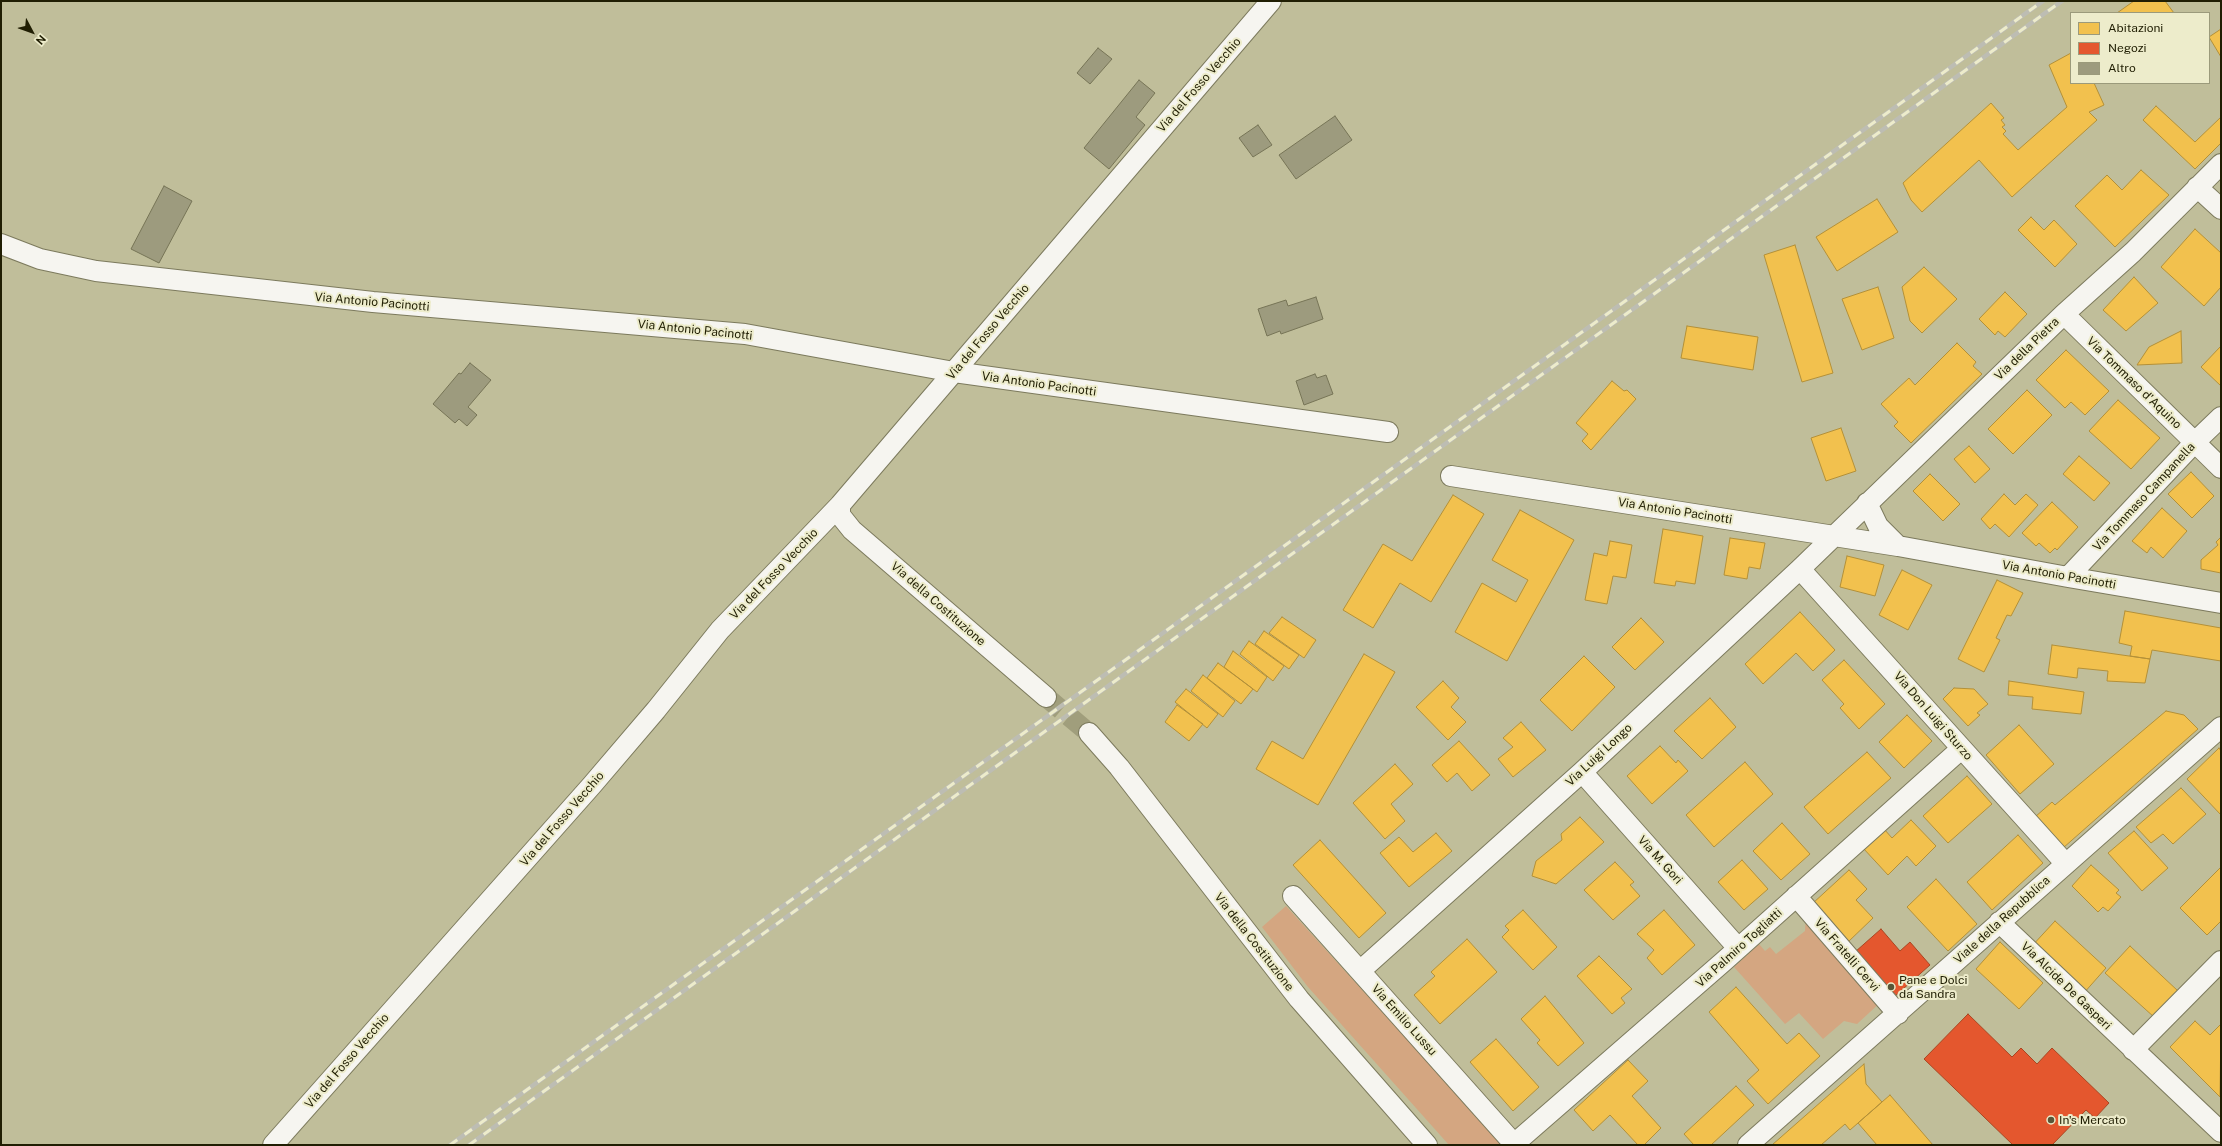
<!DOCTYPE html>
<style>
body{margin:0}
#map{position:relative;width:2222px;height:1146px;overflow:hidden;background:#c0be9a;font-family:"Public Sans",sans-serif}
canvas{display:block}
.frame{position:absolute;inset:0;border:2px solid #201e03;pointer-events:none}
.legend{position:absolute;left:2070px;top:12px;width:140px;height:72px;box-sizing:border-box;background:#edeccb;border:1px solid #9b9a7b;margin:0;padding:5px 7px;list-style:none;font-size:12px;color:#201e03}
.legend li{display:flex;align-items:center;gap:8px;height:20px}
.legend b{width:20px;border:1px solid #9b9a7b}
.north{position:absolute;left:12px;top:12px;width:40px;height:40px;-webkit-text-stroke:3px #edeccb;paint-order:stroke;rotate:131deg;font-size:11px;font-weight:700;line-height:16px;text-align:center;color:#201e03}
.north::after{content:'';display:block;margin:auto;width:14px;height:18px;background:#201e03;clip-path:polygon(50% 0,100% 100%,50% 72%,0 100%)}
</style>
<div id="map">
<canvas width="2222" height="1146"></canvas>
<div class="frame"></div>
<ul class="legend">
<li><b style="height:11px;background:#f2c14e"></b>Abitazioni</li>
<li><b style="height:11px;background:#e4572e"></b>Negozi</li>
<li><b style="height:11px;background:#9d9b7e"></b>Altro</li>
</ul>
<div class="north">N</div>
</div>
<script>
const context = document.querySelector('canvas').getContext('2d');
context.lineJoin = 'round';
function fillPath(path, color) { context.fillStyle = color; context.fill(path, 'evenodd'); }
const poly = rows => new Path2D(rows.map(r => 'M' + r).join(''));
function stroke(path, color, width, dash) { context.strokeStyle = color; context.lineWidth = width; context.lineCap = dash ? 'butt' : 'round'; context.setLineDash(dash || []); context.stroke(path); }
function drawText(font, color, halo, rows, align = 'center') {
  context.font = font + ' "Public Sans",sans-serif'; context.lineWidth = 4; context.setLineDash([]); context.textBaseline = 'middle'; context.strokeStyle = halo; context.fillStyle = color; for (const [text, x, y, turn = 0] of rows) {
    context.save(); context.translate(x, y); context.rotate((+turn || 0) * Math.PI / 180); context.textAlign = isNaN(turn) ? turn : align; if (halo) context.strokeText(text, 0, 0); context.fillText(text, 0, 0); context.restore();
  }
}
fillPath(poly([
 [1286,906,1503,1145,1449,1145,1308,987,1262,927],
 [1806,914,1882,1001,1857,1024,1844,1021,1823,1039,1799,1013,1785,1024,1734,967,1759,944,1765,951,1770,947,1776,954,1805,931]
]), '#d4a681');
const homes = poly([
 [2134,1,2165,1,2174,13,2117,13,2134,1],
 [2221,29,2221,57,2209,37,2221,29],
 [2071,53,2071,83,2094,83,2104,105,2089,112,2097,120,2012,197,1979,160,1922,212,1911,200,1903,183,1991,103,2004,118,2001,120,2005,125,2002,127,2006,131,2003,134,2018,150,2067,107,2049,65,2071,53],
 [2156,106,2195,142,2221,117,2221,143,2195,169,2143,120,2156,106],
 [2141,170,2169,195,2115,247,2075,206,2107,175,2122,190,2141,170],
 [1877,199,1898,232,1837,271,1816,237,1877,199],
 [2031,217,2044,230,2054,220,2077,244,2055,267,2018,230,2031,217],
 [2195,229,2221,253,2221,287,2204,306,2161,267,2195,229],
 [1795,245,1833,373,1802,382,1764,255,1795,245],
 [1924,267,1957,299,1922,333,1910,321,1902,287,1924,267],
 [2134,277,2158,303,2126,331,2103,310,2134,277],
 [1878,287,1894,338,1862,350,1842,299,1878,287],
 [2005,292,2027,314,2005,337,1998,331,1995,335,1979,319,2005,292],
 [1687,326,1758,337,1753,370,1681,358,1687,326],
 [2181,331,2182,363,2137,365,2149,347,2181,331],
 [1957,343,1976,362,1973,366,1982,374,1911,443,1894,426,1898,422,1881,404,1909,378,1915,385,1957,343],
 [2221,346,2221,386,2201,367,2221,346],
 [2066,350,2109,391,2085,415,2071,402,2065,408,2036,380,2066,350],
 [1612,381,1624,391,1627,390,1636,399,1591,450,1582,441,1588,434,1576,423,1612,381],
 [2027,390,2052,415,2013,454,1988,429,2027,390],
 [2118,400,2160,438,2131,469,2089,431,2118,400],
 [1841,428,1856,471,1826,481,1811,438,1841,428],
 [1969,446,1990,469,1975,483,1954,459,1969,446],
 [2079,456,2110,483,2094,501,2063,474,2079,456],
 [2191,472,2214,496,2192,518,2168,494,2191,472],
 [1930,474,1960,504,1943,521,1913,491,1930,474],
 [2004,494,2015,505,2026,494,2038,505,2009,537,1995,524,1990,529,1981,519,2004,494],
 [1453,495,1484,514,1431,602,1400,583,1373,628,1343,610,1383,544,1412,561,1453,495],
 [2052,502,2078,527,2057,550,2055,548,2050,553,2039,543,2036,546,2022,533,2052,502],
 [2162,508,2187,531,2163,558,2151,547,2147,553,2132,541,2162,508],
 [1520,510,1574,540,1507,661,1455,632,1482,583,1516,602,1528,580,1492,560,1520,510],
 [1663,529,1703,536,1695,584,1676,581,1675,586,1654,583,1663,529],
 [2221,537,2221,573,2201,569,2201,560,2218,545,2216,542,2221,537],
 [1730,538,1765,543,1760,569,1749,567,1747,579,1724,575,1730,538],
 [1610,541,1632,545,1626,578,1613,576,1607,604,1585,600,1594,553,1607,556,1610,541],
 [1847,556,1884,565,1875,596,1840,587,1847,556],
 [1902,570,1932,585,1908,630,1879,615,1902,570],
 [1997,580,2023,593,2011,616,2007,615,1996,638,2000,640,1984,672,1958,659,1997,580],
 [2125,611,2221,628,2221,661,2152,650,2150,659,2130,656,2132,646,2119,643,2125,611],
 [1800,612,1835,650,1813,671,1796,653,1763,684,1745,664,1800,612],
 [1282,617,1316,640,1304,658,1269,633,1282,617],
 [1641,618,1664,642,1635,670,1612,647,1641,618],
 [1264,631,1299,655,1289,669,1255,644,1264,631],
 [1249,641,1284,666,1273,681,1240,654,1249,641],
 [2052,645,2150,659,2145,683,2107,681,2108,671,2078,668,2077,678,2048,674,2052,645],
 [1233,651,1267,677,1257,692,1224,667,1233,651],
 [1364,654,1395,672,1318,805,1256,769,1272,741,1303,759,1364,654],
 [1584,656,1615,687,1572,731,1540,700,1584,656],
 [1844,660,1885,704,1859,729,1840,708,1844,704,1822,680,1844,660],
 [1218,663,1253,689,1241,704,1207,678,1218,663],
 [1203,675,1235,701,1223,717,1191,691,1203,675],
 [1443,681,1459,698,1451,707,1466,722,1448,740,1416,707,1443,681],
 [2009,681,2084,692,2081,714,2032,709,2033,697,2008,695,2009,681],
 [1954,688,1974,689,1988,704,1977,713,1980,715,1968,726,1943,699,1954,688],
 [1186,689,1218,714,1207,728,1175,702,1186,689],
 [1710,698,1736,727,1702,759,1674,731,1710,698],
 [1177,705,1203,724,1189,741,1165,722,1177,705],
 [2166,711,2184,715,2198,729,2063,848,2035,817,2052,802,2055,805,2166,711],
 [1907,715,1932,741,1904,768,1879,742,1907,715],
 [1521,722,1546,750,1513,777,1498,759,1513,747,1503,738,1521,722],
 [2019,725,2054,764,2020,794,1986,755,2019,725],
 [1459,741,1490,775,1472,791,1457,773,1447,782,1432,765,1459,741],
 [1660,746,1676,763,1678,760,1688,771,1652,804,1627,776,1660,746],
 [2219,748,2221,751,2221,815,2187,779,2219,748],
 [1867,752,1891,778,1828,834,1804,807,1867,752],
 [1745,762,1773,794,1714,847,1686,815,1745,762],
 [1395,764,1413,784,1391,804,1405,821,1385,839,1353,803,1395,764],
 [1967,776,1992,804,1948,843,1923,816,1967,776],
 [2181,788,2206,814,2173,844,2163,834,2151,843,2136,827,2181,788],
 [1580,817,1604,842,1556,884,1532,876,1536,861,1562,840,1561,834,1580,817],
 [1911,820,1936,846,1916,866,1907,856,1888,875,1863,848,1884,829,1892,838,1911,820],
 [1782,823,1810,854,1781,880,1753,851,1782,823],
 [2134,831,2168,868,2142,891,2108,853,2134,831],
 [1436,833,1452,851,1409,887,1380,853,1399,837,1413,852,1436,833],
 [2018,835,2043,863,1992,910,1967,882,2018,835],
 [1320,840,1386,913,1359,938,1293,865,1320,840],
 [1742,860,1768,889,1744,910,1718,882,1742,860],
 [1615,862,1634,882,1630,885,1640,896,1613,920,1584,890,1615,862],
 [2091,865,2119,890,2116,893,2121,897,2108,911,2103,907,2098,912,2072,886,2091,865],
 [2221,867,2221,921,2207,935,2180,908,2221,867],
 [1849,870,1867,889,1856,900,1873,918,1848,942,1812,904,1849,870],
 [1936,879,1977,924,1948,951,1907,907,1936,879],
 [1523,910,1557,947,1533,970,1502,937,1509,930,1505,926,1523,910],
 [1664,910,1695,945,1662,975,1647,958,1654,950,1637,934,1664,910],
 [2055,921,2106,968,2083,994,2031,947,2055,921],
 [1467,939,1497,972,1440,1024,1414,995,1435,976,1431,972,1467,939],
 [2000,942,2043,983,2019,1009,1976,969,2000,942],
 [2130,946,2178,991,2154,1017,2105,973,2130,946],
 [1599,956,1632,989,1621,998,1625,1003,1612,1014,1577,976,1599,956],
 [1736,987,1787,1044,1799,1033,1820,1056,1768,1104,1747,1081,1759,1070,1709,1012,1736,987],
 [1545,996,1584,1043,1558,1066,1537,1043,1540,1040,1521,1019,1545,996],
 [2195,1021,2210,1035,2221,1024,2220,1097,2170,1047,2195,1021],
 [1496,1039,1539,1087,1513,1111,1470,1062,1496,1039],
 [1628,1060,1648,1081,1632,1096,1661,1128,1644,1145,1638,1145,1610,1115,1593,1131,1574,1110,1628,1060],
 [1864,1064,1866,1084,1882,1102,1850,1130,1845,1124,1821,1145,1772,1145,1864,1064],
 [1736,1086,1754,1105,1711,1145,1694,1145,1684,1134,1736,1086],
 [1890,1095,1933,1145,1877,1145,1858,1123,1890,1095]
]);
fillPath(homes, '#f2c14e');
stroke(homes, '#b39038', 1);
const shops = poly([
 [1881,929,1900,951,1910,942,1930,965,1894,997,1855,952,1881,929],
 [1968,1014,2012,1057,2021,1048,2037,1064,2052,1048,2109,1103,2095,1118,2086,1110,2052,1145,2013,1145,1924,1059,1968,1014]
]);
fillPath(shops, '#e4572e');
stroke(shops, '#a94621', 1);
const building = poly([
 [1098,48,1112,59,1090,84,1077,73,1098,48],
 [1139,80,1155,93,1136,117,1145,125,1109,169,1084,148,1139,80],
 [1335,116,1352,140,1296,179,1279,155,1335,116],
 [1258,125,1272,145,1253,157,1239,138,1258,125],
 [164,186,192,201,159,263,131,249,164,186],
 [1316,297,1323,319,1281,334,1280,331,1267,336,1258,309,1286,300,1288,306,1316,297],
 [470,363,491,380,468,407,477,415,467,426,459,419,455,423,433,404,459,373,461,374,470,363],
 [1315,374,1317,378,1326,375,1333,394,1304,405,1296,381,1315,374]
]);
fillPath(building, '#9d9b7e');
stroke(building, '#767456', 1);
stroke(poly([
 [1046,697,1089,733]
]), '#a09e7c', 20, [20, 10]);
const minor = poly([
 [2197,187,2221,209],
 [1,244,40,259,96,271,373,302,745,334,954,372,1388,432],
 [2064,314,2221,468],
 [1451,476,1898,546,2068,577,2221,603],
 [1867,503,1878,526,1898,546],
 [840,505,840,515,852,530,1046,697],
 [1800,569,2066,864],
 [2068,577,2195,442,2221,417],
 [1089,733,1119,767,1299,999,1427,1145],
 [1582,772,1738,948],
 [1293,896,1515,1145],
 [1796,896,1898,1014],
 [1999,922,2221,1132],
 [1360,971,1582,772,1800,569,2064,314,2133,252,2221,164],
 [2133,1050,2221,961],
 [1514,1144,1723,962,1961,749],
 [273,1145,592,785,656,710,720,630,840,505,1271,1],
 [1748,1145,2221,727]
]);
stroke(minor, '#7c7a5d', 22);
stroke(minor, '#f6f5f0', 20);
const rail = poly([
 [450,1145,2043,1],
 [469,1145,2062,1]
]);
stroke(rail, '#bdbdb3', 4.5);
stroke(rail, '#edeccb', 3, [9]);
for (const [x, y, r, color] of [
 [1891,987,4,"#585638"],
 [2051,1120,4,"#585638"]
]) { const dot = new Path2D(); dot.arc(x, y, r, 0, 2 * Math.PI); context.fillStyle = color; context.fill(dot); stroke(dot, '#edeccb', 1.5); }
drawText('12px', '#201e03', '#edeccb', [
 ["Via del Fosso Vecchio",1199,85,-49],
 ["Via Antonio Pacinotti",372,302,5],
 ["Via Antonio Pacinotti",695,330,6],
 ["Via del Fosso Vecchio",988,332,-50],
 ["Via della Pietra",2027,349,-44],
 ["Via Tommaso d'Aquino",2134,383,44],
 ["Via Antonio Pacinotti",1039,384,8],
 ["Via Tommaso Campanella",2144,497,-47],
 ["Via Antonio Pacinotti",1675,511,9],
 ["Via del Fosso Vecchio",774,574,-46],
 ["Via Antonio Pacinotti",2059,575,10],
 ["Via della Costituzione",938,604,41],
 ["Via Don Luigi Sturzo",1933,716,49],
 ["Via Luigi Longo",1599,755,-43],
 ["Via del Fosso Vecchio",562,819,-49],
 ["Via M. Gori",1660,860,48],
 ["Viale della Repubblica",2002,920,-42],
 ["Via della Costituzione",1254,942,52],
 ["Via Palmiro Togliatti",1739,948,-42],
 ["Via Fratelli Cervi",1847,955,49],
 ["Via Alcide De Gasperi",2066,986,44],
 ["Via Emilio Lussu",1404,1020,48],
 ["Via del Fosso Vecchio",347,1061,-49]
]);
drawText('12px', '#201e03', '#edeccb', [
 ["Pane e Dolci",1899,980],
 ["da Sandra",1899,994],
 ["In's Mercato",2059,1120]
], 'left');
</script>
